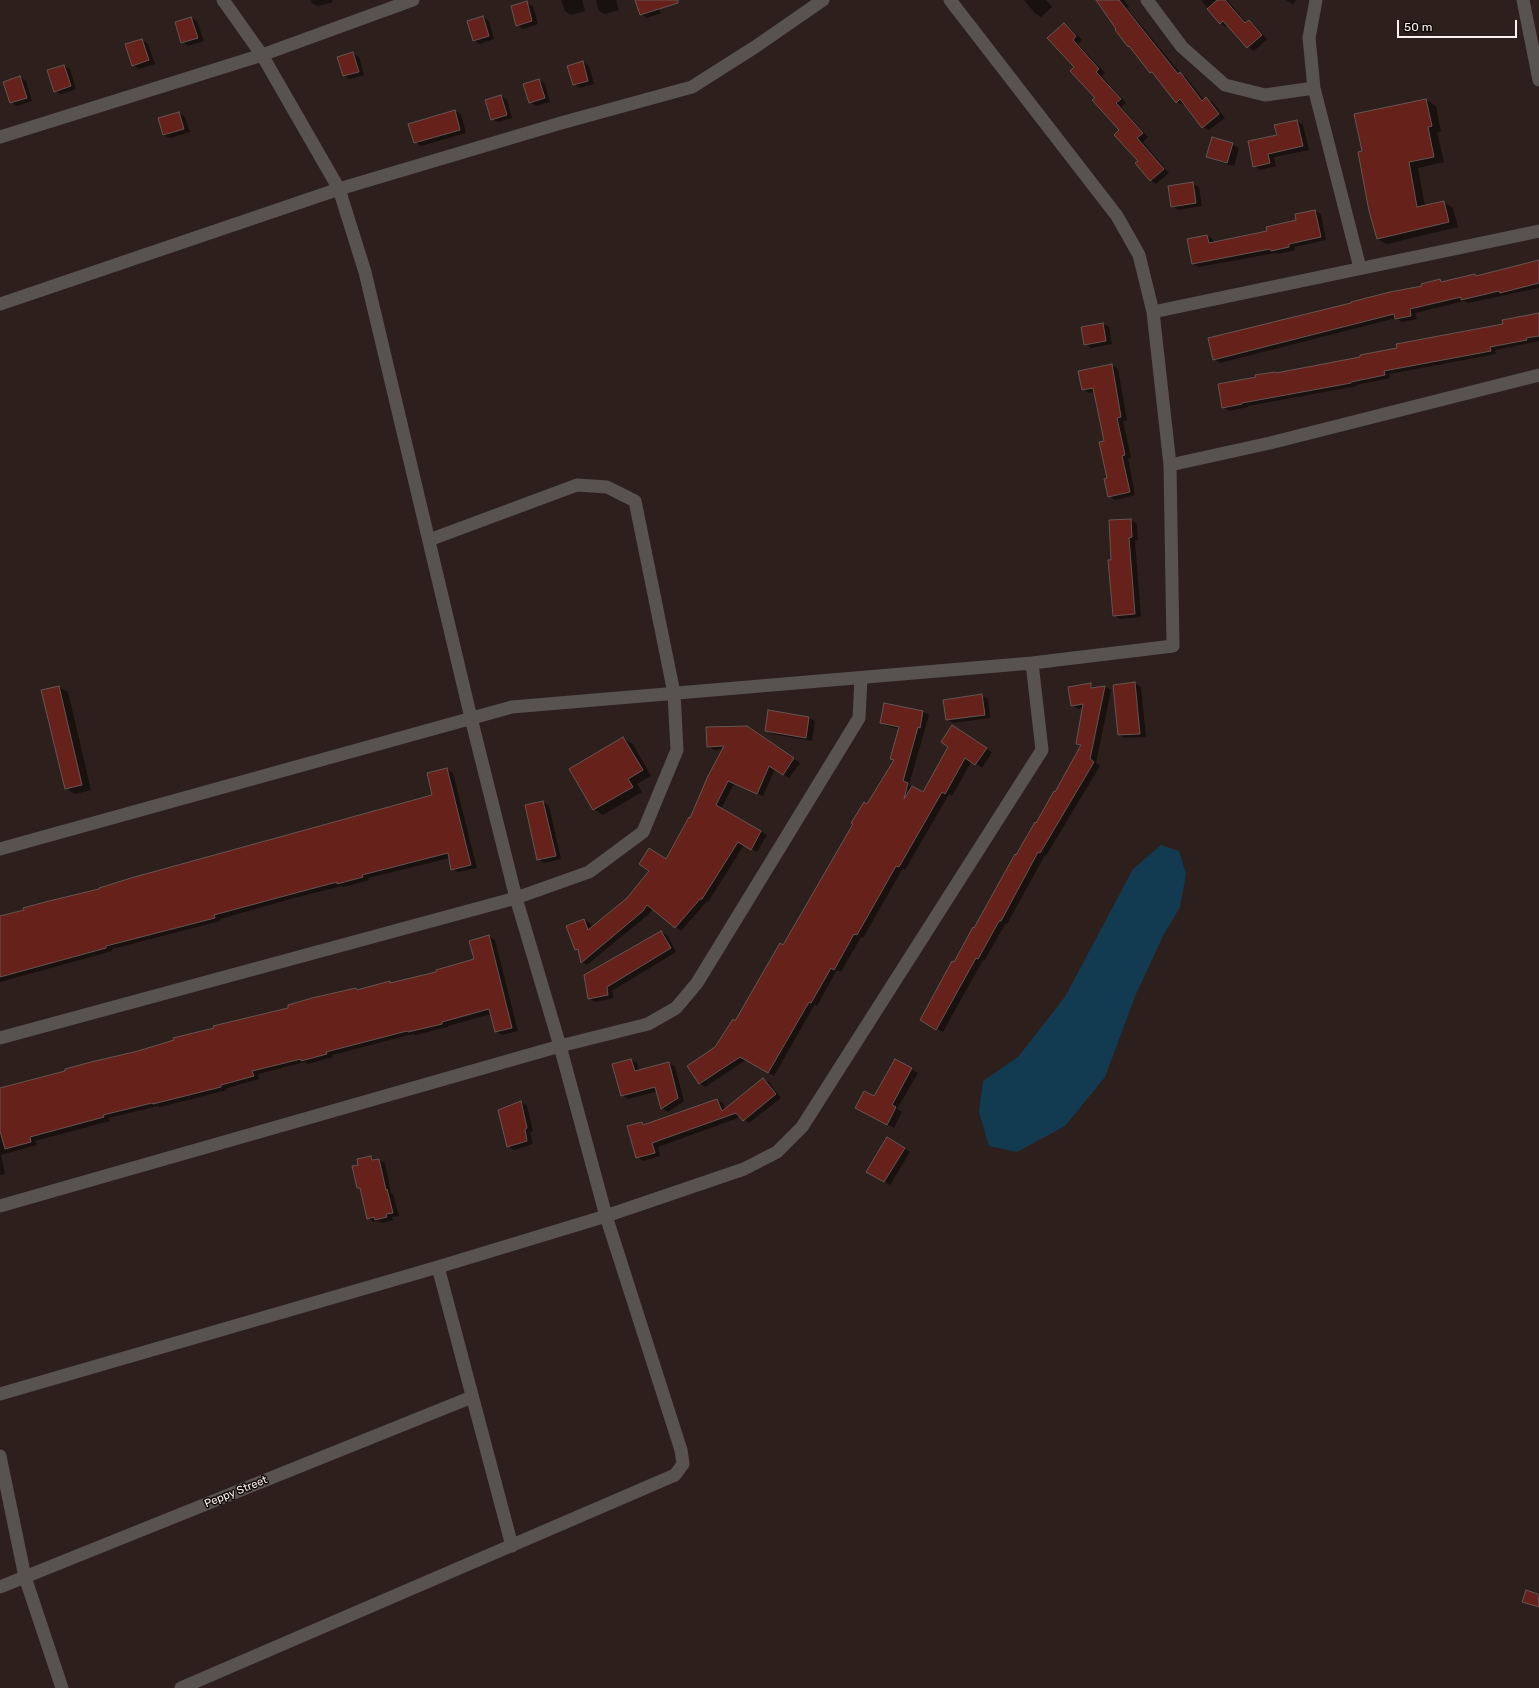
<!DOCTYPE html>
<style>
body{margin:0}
#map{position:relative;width:1539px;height:1688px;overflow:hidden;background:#2d201c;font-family:Rubik,sans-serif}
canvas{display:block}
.scale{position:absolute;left:1397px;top:20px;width:120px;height:18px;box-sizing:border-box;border:2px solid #fbf1ee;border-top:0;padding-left:5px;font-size:12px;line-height:14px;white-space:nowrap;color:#fbf1ee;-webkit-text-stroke:3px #110b09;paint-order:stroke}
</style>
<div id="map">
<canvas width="1539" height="1688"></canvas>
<div class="scale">50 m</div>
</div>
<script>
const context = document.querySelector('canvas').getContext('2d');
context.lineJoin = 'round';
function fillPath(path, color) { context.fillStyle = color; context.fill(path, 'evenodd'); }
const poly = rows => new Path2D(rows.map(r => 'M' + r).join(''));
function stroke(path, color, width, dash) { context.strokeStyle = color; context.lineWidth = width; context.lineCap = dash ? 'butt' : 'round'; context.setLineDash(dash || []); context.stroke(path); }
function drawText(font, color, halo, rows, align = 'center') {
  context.font = font + ' Rubik,sans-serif'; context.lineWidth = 3; context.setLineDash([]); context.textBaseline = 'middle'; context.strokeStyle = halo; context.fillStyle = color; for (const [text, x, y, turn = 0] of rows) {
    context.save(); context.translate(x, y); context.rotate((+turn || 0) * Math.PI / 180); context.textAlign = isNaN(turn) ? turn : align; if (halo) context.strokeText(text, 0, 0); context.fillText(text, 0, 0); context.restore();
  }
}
fillPath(poly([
 [1161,845,1179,851,1186,874,1180,907,1163,936,1136,994,1105,1077,1065,1126,1017,1152,989,1146,979,1112,983,1081,1018,1057,1065,997,1133,869]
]), '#123b52');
fillPath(poly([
 [311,0,332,0,333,2,318,6,312,3],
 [561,0,582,0,585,11,571,15,565,11],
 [596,0,616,0,619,10,605,14,599,11],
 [636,0,657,0,661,13,647,18,641,14],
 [1024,0,1046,0,1052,7,1041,17,1035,13],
 [1097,0,1124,0,1129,7,1127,8,1181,74,1186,77,1204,100,1206,99,1213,102,1225,118,1209,130,1203,127,1185,104,1183,105,1177,102,1156,76,1151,73,1132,48,1128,46],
 [1201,0,1227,0,1247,23,1249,21,1255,25,1267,39,1254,51,1248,47,1228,25,1226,27,1220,23],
 [1286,0,1296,0,1293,4],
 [526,3,533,6,538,24,523,29,517,25],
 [483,17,489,21,494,39,480,44,473,40],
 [191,18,197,21,204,41,188,46,182,42,176,23],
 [1064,24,1070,28,1082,40,1078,44,1105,73,1102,76,1126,103,1121,107,1148,137,1143,142,1169,173,1156,184,1150,180,1120,130,1075,68],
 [142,40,148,44,155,64,139,69,133,65],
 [353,53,359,57,364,75,350,79,344,76],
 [583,62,589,66,594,84,580,88,573,84],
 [64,66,70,69,76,89,61,94,55,91],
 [20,77,26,81,32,101,17,106,11,102],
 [539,80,545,84,550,102,536,106,530,102],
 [501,96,507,100,512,118,498,122,492,119],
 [1426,100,1436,106,1441,132,1437,132,1444,162,1418,168,1425,207,1444,202,1453,208,1458,227,1387,244,1377,239,1363,152],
 [455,111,461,114,466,133,421,146,415,142],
 [179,113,185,117,190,132,170,138,163,135],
 [1297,121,1303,125,1309,150,1274,157,1276,166,1260,170,1254,166,1278,136],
 [1232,144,1239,148,1234,166,1213,160,1207,157],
 [1193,184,1199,187,1202,206,1178,210,1172,206],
 [1314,211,1321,214,1326,240,1294,247,1295,250,1278,254,1275,253,1199,267,1193,264,1207,236,1213,239,1214,243,1268,232,1298,221],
 [1539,262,1539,288,1468,303,1464,301,1415,313,1417,319,1402,322,1396,318,1220,363,1214,359,1440,280,1444,283,1475,276,1478,277],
 [1539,313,1539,341,1495,350,1496,354,1389,374,1390,378,1356,385,1357,386,1248,406,1248,407,1229,411,1223,407,1277,374,1361,358,1504,325],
 [1103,324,1109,327,1112,344,1091,348,1085,344],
 [1112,365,1118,369,1127,420,1123,421,1131,458,1128,459,1135,495,1115,500,1109,496,1105,442,1094,392,1089,393,1083,389],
 [1131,520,1137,524,1138,540,1135,541,1141,617,1120,619,1114,615,1112,561],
 [1135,683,1141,687,1146,737,1125,738,1119,735,1114,686],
 [1090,684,1096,688,1105,687,1111,690,1096,763,1100,766,1046,856,1045,855,1007,924,1006,923,984,961,983,960,943,1032,921,1020,1017,856,1056,793,1082,747,1077,744,1084,708,1078,709,1072,705],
 [58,687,68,692,91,790,75,794,66,788],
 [982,696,988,699,990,718,953,723,947,719],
 [885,704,923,712,929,715,909,785,923,793,958,729,992,752,982,768,972,761,952,796,949,794,905,870,903,868,863,938,861,937,841,972,837,970,817,1006,815,1004,774,1076,746,1060,705,1087,699,1083,716,1048,736,1022,895,761,891,759,899,729,887,726,881,723],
 [809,718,815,721,812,741,772,734,766,731],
 [753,730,800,763,789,778,775,769,763,796,734,784,721,809,767,835,757,852,744,845,708,902,707,901,681,931,653,909,649,914,587,965,582,962,579,950,576,949,584,920,590,923,592,928,627,899,667,860,691,819,724,749,714,750,708,746],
 [623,738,633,744,651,776,637,784,642,792,603,815,594,809],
 [446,769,453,773,477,868,458,872,452,869,450,858,368,878,369,880,344,887,342,886,294,898,220,919,220,921,112,949,112,951,0,982,0,917,433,796],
 [543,802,549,806,561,859,544,863,538,859],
 [661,932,667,935,676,952,612,991,614,998,595,1002,589,998],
 [488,936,495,940,518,1031,502,1035,496,1031,491,1014,448,1026,448,1027,415,1035,413,1034,332,1055,333,1057,308,1064,305,1062,258,1074,259,1079,227,1088,227,1090,160,1107,158,1106,109,1118,110,1121,35,1141,37,1145,1,1155,5,1174,0,1175,0,1090,138,1052,356,989,359,991,389,982,392,984,438,972,475,960],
 [631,1060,637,1063,639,1071,669,1063,675,1067,684,1101,668,1112,662,1108,658,1091,628,1099,622,1095],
 [896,1060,918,1073,897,1109,902,1112,894,1128,862,1111,875,1097],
 [763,1079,769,1082,781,1098,749,1123,741,1117,658,1147,660,1156,643,1161,637,1157,642,1123,646,1125,717,1100,723,1103,725,1109],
 [521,1102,527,1106,533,1131,530,1132,533,1144,514,1150,508,1146],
 [887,1138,910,1152,890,1185,868,1171],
 [371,1157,385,1163,391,1193,393,1194,399,1216,392,1217,393,1220,382,1223,378,1221,374,1222,368,1218,361,1189,358,1188,360,1165]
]), '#0007');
const building = poly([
 [635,0,678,0,678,3,640,15,635,0],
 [1096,0,1119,0,1178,74,1180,72,1202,101,1206,97,1219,114,1202,128,1180,99,1176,103,1152,72,1150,73,1129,46,1128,47,1115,30,1116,29,1096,0],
 [1217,0,1225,0,1245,23,1249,20,1262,35,1247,48,1223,21,1220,24,1207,9,1217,0],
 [527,1,532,21,516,26,511,6,527,1],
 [483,16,489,36,473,41,467,21,483,16],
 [191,17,198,38,181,43,175,22,191,17],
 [1064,23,1076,36,1073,40,1099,69,1096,72,1121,99,1116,103,1143,133,1137,138,1164,169,1150,181,1135,163,1138,161,1114,135,1119,130,1092,100,1095,98,1070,71,1074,67,1047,38,1064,23],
 [142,39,149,60,132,66,125,44,142,39],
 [353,52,359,72,343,76,337,57,353,52],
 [583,61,588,81,573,85,567,66,583,61],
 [64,65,71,86,54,92,47,70,64,65],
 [20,76,27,98,10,103,3,82,20,76],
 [539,79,545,98,529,103,523,84,539,79],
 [501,95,507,115,491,120,485,100,501,95],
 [1426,99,1432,126,1428,127,1434,157,1409,162,1417,207,1444,201,1449,222,1377,239,1369,211,1358,152,1362,151,1354,114,1426,99],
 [455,110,460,130,414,143,408,124,455,110],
 [179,112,184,129,163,135,158,118,179,112],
 [1297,120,1303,146,1268,154,1270,163,1253,167,1248,141,1277,135,1274,125,1297,120],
 [1212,137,1233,143,1227,163,1206,157,1212,137],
 [1193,182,1196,203,1171,207,1168,186,1193,182],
 [1315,210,1321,237,1289,244,1289,247,1271,251,1270,249,1192,264,1187,239,1207,235,1209,243,1267,231,1266,227,1296,220,1295,214,1315,210],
 [1539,260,1539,283,1500,293,1499,291,1461,300,1461,297,1410,309,1411,316,1395,319,1394,314,1213,360,1208,338,1351,303,1351,302,1390,292,1422,286,1421,284,1440,279,1441,282,1475,274,1476,276,1539,260],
 [1539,313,1539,336,1526,338,1527,340,1490,347,1491,351,1384,371,1385,375,1351,382,1351,383,1242,403,1242,404,1222,408,1218,384,1256,377,1255,375,1275,372,1276,373,1360,357,1360,355,1397,348,1396,344,1503,324,1502,320,1539,313],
 [1103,323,1106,341,1084,345,1081,327,1103,323],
 [1112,364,1121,417,1117,418,1125,455,1122,456,1130,492,1108,497,1104,479,1107,478,1099,442,1104,441,1093,388,1082,390,1078,371,1112,364],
 [1131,519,1132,537,1129,538,1135,614,1113,616,1108,560,1111,560,1109,520,1131,519],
 [1135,682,1140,734,1118,735,1113,685,1135,682],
 [1091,683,1091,688,1105,686,1090,759,1094,762,1040,853,1038,852,1001,921,999,921,978,959,976,958,936,1030,920,1020,952,961,954,962,973,927,974,928,1015,854,1016,855,1035,822,1036,823,1054,791,1055,792,1081,745,1076,744,1083,704,1071,706,1068,687,1091,683],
 [59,686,82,785,65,789,41,690,59,686],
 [982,694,985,715,946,720,943,700,982,694],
 [884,703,923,711,920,728,918,727,903,781,908,783,904,799,912,786,923,792,948,747,941,742,952,725,987,748,975,765,965,758,945,794,942,792,899,867,896,866,857,935,854,934,834,970,831,968,811,1003,809,1002,768,1073,740,1057,699,1084,687,1066,715,1047,733,1019,735,1021,780,943,783,945,853,824,851,823,864,802,867,804,894,760,890,759,899,727,880,723,884,703],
 [768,710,809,717,806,738,765,731,768,710],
 [747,726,794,758,783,775,769,766,757,794,728,781,716,805,761,831,751,850,738,842,702,899,700,899,675,928,647,905,643,911,581,963,578,949,575,950,566,926,584,919,588,930,627,898,649,871,639,864,649,848,666,859,689,817,690,818,708,776,724,746,707,747,706,727,747,726],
 [623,737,643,770,628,779,633,787,593,810,569,769,623,737],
 [447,768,471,865,451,870,448,853,362,875,363,877,337,884,337,882,288,895,214,915,215,918,106,946,106,948,0,977,0,916,24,910,23,908,49,901,99,889,99,888,131,878,432,795,427,773,447,768],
 [543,801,556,856,537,860,525,805,543,801],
 [661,931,671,948,607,987,608,995,588,999,584,975,661,931],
 [489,935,512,1028,495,1032,489,1009,442,1022,442,1024,408,1032,407,1031,326,1052,327,1054,301,1061,301,1059,252,1071,254,1076,221,1085,221,1087,153,1104,152,1103,103,1115,104,1117,30,1137,31,1142,5,1149,0,1131,0,1088,65,1071,65,1069,91,1062,138,1051,174,1040,173,1038,214,1028,213,1026,288,1008,288,1005,312,998,356,988,357,990,390,981,390,983,436,972,436,970,474,959,469,941,489,935],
 [631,1059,635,1071,669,1062,678,1098,661,1109,655,1087,621,1096,612,1064,631,1059],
 [895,1059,912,1068,892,1105,896,1107,887,1125,855,1108,864,1091,874,1096,895,1059],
 [763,1078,776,1094,743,1121,736,1113,652,1143,655,1153,636,1158,627,1126,642,1122,643,1125,717,1099,722,1111,763,1078],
 [521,1101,527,1128,525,1129,527,1141,507,1147,498,1110,521,1101],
 [887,1137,905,1148,884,1182,866,1172,887,1137],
 [371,1156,372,1160,379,1159,386,1190,387,1189,393,1213,386,1214,387,1217,375,1220,374,1217,367,1219,360,1188,357,1188,352,1166,358,1165,357,1159,371,1156],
 [1526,1590,1538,1594,1539,1607,1522,1602,1526,1590]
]);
fillPath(building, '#66211a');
stroke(building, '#665553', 1);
stroke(poly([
 [1147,0,1182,47,1225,85,1265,95,1314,88],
 [1316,0,1309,38,1314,88,1360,268],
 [1523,0,1539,80],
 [0,137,262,55,413,0],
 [0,304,339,189,561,123,692,87,755,47,823,0],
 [1153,312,1539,231],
 [1170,465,1270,443,1539,375],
 [0,849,512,707,1032,663,1173,646,1170,465,1153,312,1139,255,1117,216,950,0],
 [0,1038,516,898,589,872,643,832,677,750,674,693,635,501,607,487,577,485,429,540],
 [0,1206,560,1046,648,1024,676,1008,697,983,859,718,861,678],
 [438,1267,512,1546],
 [0,1394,438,1267,606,1216,744,1169,777,1152,802,1127,1042,750,1032,663],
 [0,1456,25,1577,62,1688],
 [0,1587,472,1397],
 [181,1688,675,1475,683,1464,681,1450,606,1216,560,1046,516,898,471,718,365,272,339,189,262,55,223,0]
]), '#595350', 13);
drawText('11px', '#fbf1ee', '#110b09', [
 ["Peppy Street",236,1492,-22]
]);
</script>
